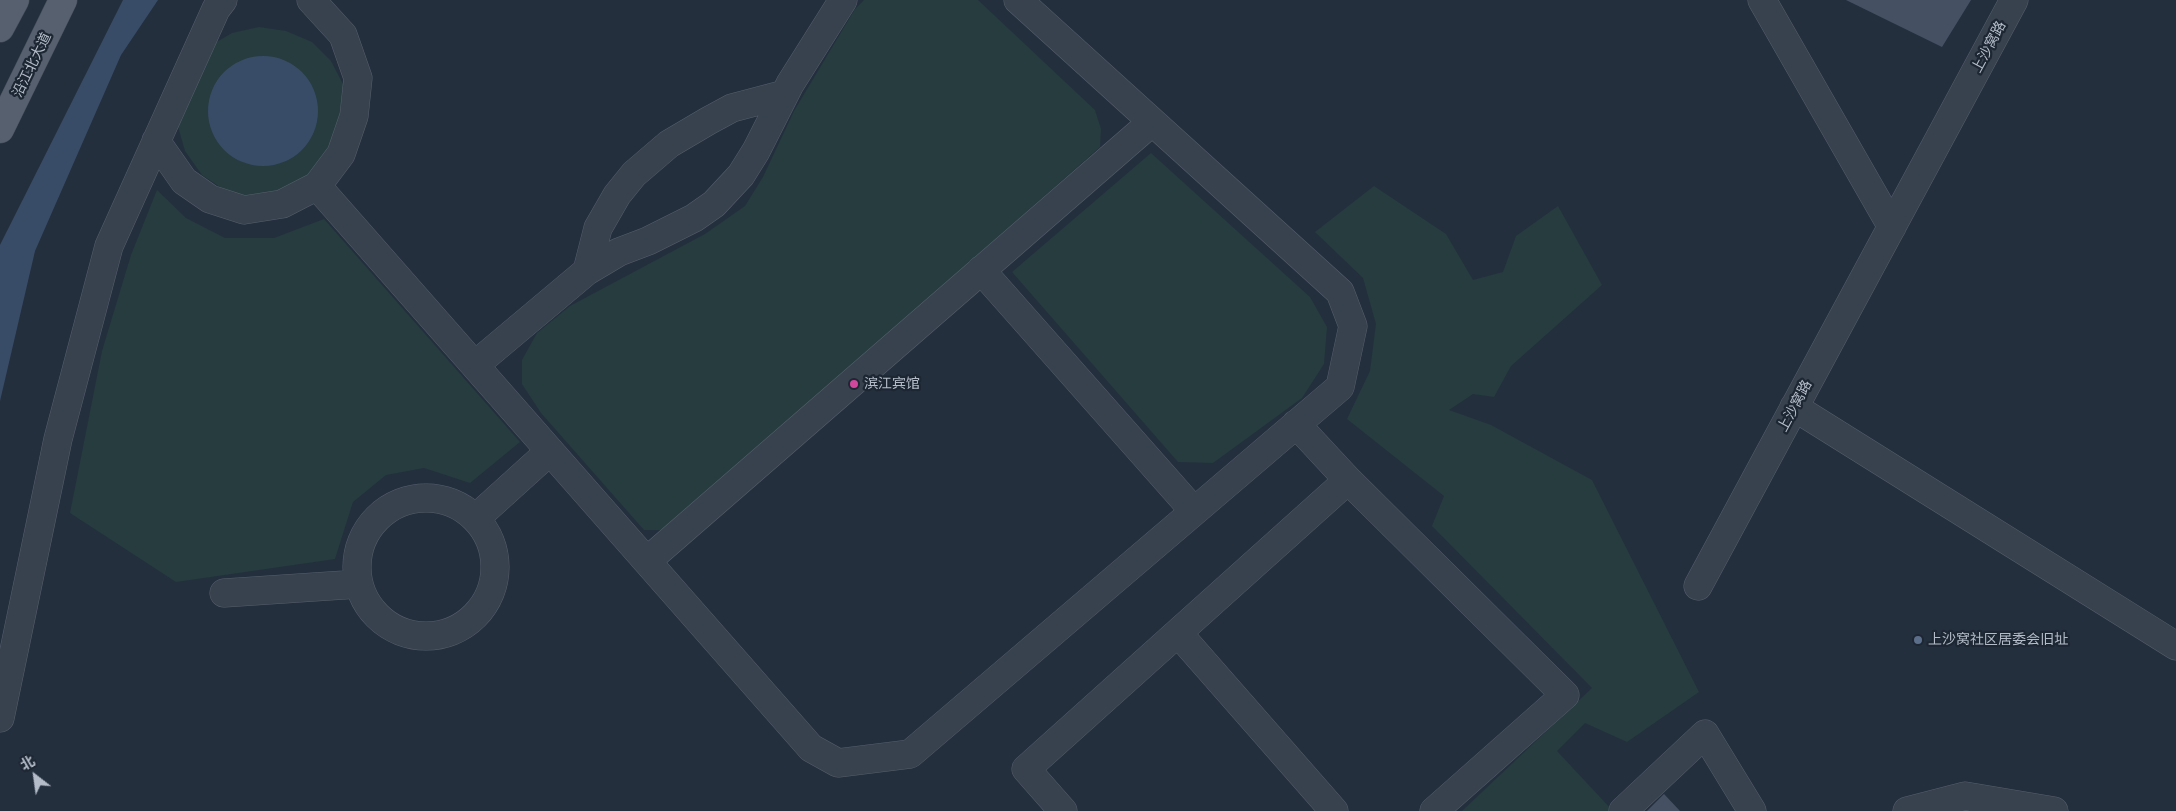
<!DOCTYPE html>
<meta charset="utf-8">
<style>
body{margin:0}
#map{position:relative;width:2176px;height:811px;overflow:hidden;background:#242f3e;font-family:Quicksand,"Noto Sans SC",sans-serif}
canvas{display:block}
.north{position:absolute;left:10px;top:751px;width:50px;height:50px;-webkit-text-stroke:4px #1d2633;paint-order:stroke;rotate:330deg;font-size:14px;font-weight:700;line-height:20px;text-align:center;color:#b4bcc9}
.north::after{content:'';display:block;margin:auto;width:18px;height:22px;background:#b4bcc9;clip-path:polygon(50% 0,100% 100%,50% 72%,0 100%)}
</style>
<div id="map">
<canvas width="2176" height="811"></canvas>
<div class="north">北</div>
</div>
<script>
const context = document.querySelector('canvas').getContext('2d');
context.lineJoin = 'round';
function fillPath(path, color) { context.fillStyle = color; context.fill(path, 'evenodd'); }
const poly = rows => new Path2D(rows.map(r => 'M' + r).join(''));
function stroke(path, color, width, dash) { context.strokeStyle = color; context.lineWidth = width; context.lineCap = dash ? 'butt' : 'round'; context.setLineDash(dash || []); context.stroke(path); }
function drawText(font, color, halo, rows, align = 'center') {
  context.font = font + ' Quicksand,"Noto Sans SC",sans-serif'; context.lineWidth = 4.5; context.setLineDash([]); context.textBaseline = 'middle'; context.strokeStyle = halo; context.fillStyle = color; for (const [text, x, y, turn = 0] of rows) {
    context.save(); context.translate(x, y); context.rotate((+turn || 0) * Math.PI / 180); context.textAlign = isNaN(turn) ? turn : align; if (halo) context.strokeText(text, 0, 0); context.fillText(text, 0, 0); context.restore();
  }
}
fillPath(poly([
 [864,0,978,0,1095,110,1101,129,1100,147,675,522,660,530,644,530,541,413,522,384,522,360,537,333,570,306,705,234,745,206,763,177,794,111,855,9],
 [259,27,286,31,312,42,331,61,344,86,349,113,310,185,254,199,226,191,202,175,185,151,177,123,208,47,232,33],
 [1151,153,1310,297,1327,327,1324,364,1302,398,1213,463,1178,462,1012,272],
 [1374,186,1446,234,1473,280,1503,272,1516,236,1558,206,1602,285,1511,366,1494,397,1473,394,1449,410,1491,425,1592,480,1699,692,1627,742,1585,723,1557,751,1613,811,1462,811,1592,688,1432,526,1444,496,1347,419,1370,371,1376,324,1363,278,1315,232],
 [157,190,186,218,225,238,274,238,324,219,520,442,470,483,424,468,386,475,353,502,335,559,176,582,70,513,102,351,131,255]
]), '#263c3f');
fillPath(poly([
 [0,0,158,0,121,55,35,251,0,401],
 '208 111a55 55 0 1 1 110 0a55 55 0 1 1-110 0Z'
]), '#394c67');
fillPath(poly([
 [4,0,123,0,0,245,0,10]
]), '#242f3e');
fillPath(poly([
 [1846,0,1971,0,1942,47],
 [1664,794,1680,811,1647,811]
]), '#455162');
const minor = poly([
 [1762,0,1892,227],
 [156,141,184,181,210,199,244,210,282,204,317,186,341,154,354,116,358,78,343,35,311,0],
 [317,186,811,748,838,763,910,754,1340,387,1353,326,1340,292,1018,0],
 [981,270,1194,511],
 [587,271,598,228,617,195,634,174,669,144,708,121,732,108,785,94],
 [475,365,587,271,619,252,648,241,694,218,714,204,741,175,756,151,790,84,843,0],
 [1794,407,2176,646],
 [1296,424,1348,480,1565,695,1434,811],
 '357 567a69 69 0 1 1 138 0a69 69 0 1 1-138 0Z',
 [476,518,550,451],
 [647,561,1152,122],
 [1698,586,2014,0],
 [224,593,359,584],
 [1178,633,1334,811],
 [0,718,58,439,109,246,216,9,223,0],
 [1063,811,1026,769,1348,480],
 [1623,811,1705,734,1752,811],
 [1907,811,1965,796,2054,811]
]);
const major = poly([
 [0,28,15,0],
 [0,129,63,0]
]);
stroke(minor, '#565f6c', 29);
stroke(major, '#414a57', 29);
stroke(minor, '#38414e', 28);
stroke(major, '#56606e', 28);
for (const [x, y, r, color] of [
 [854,384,5,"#d1479c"],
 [1918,640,5,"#5c6f8a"]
]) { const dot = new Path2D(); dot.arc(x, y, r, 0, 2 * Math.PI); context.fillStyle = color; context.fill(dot); stroke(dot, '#1d2633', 2); }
drawText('14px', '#b4bcc9', '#1d2633', [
 ["上沙窝路",1989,47,-62],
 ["沿江北大道",32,65,-64],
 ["上沙窝路",1795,406,-62]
]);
drawText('14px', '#b4bcc9', '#1d2633', [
 ["滨江宾馆",864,384],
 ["上沙窝社区居委会旧址",1928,640]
], 'left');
</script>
